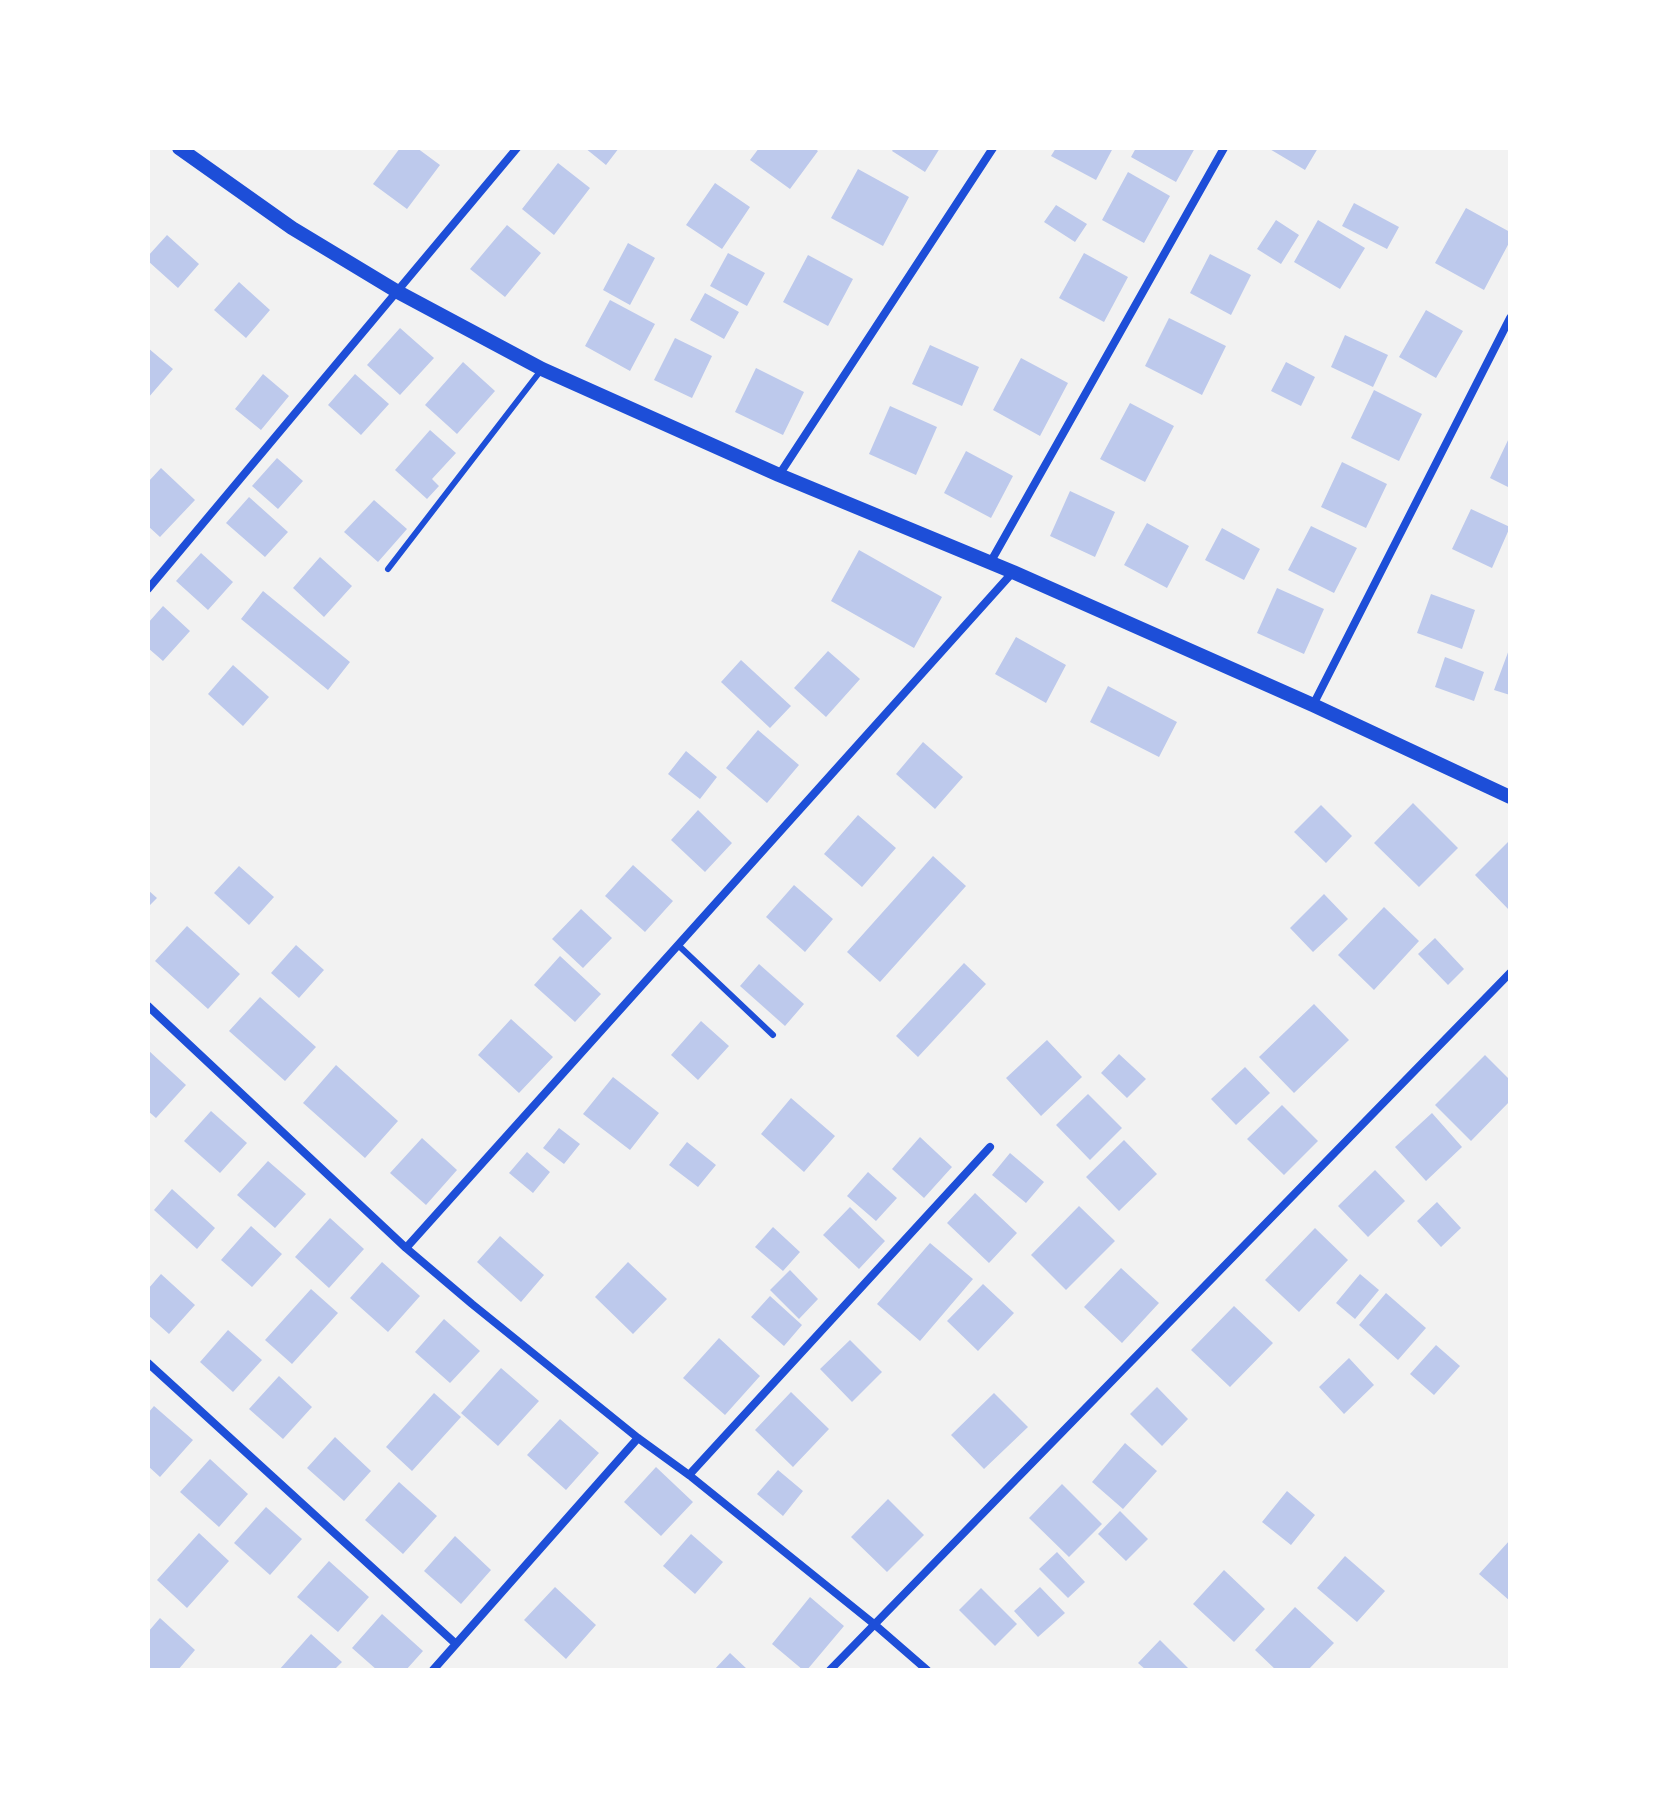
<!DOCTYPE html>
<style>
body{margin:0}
#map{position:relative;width:1658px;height:1818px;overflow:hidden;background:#f2f2f2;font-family:"DM Sans",sans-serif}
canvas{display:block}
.frame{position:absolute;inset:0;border:150px solid #fff;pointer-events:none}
</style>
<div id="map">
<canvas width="1658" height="1818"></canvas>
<div class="frame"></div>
</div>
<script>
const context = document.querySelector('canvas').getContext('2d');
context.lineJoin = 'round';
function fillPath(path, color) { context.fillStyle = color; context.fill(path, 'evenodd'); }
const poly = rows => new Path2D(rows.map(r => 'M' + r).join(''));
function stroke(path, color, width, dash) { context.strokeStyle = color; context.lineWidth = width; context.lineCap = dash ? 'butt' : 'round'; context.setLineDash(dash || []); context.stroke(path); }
fillPath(poly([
 [400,148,417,148,440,165,407,209,373,184],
 [585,148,619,148,606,165],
 [759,148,814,148,818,151,790,189,750,160],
 [894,148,940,148,925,172,892,151],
 [1056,148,1113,148,1096,180,1051,156],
 [1136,148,1195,148,1176,182,1131,157],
 [1268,148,1318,148,1305,170],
 [558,163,590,188,554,235,522,209],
 [858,169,909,197,883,246,831,218],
 [1128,172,1170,196,1144,243,1102,220],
 [715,183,750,207,722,249,686,225],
 [1354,203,1399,227,1387,249,1342,226],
 [1056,205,1087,224,1075,242,1044,222],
 [1466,208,1510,232,1510,241,1484,290,1435,263],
 [1276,220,1299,235,1281,264,1257,249],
 [1318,220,1365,248,1340,289,1294,262],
 [507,225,541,253,505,297,470,269],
 [167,235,199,264,178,288,148,261,148,256],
 [628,243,655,258,630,305,603,290],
 [728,253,765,273,747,306,710,286],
 [1084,253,1128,277,1104,322,1059,298],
 [1210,254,1251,275,1231,315,1190,293],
 [808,255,853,279,828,326,783,302],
 [239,282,270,310,246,338,214,310],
 [705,293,739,312,724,339,690,320],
 [610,300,655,324,630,371,585,346],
 [1426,310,1463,331,1436,378,1399,357],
 [1169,318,1226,346,1202,395,1145,366],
 [400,328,434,358,400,395,367,365],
 [1345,335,1388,355,1373,387,1331,367],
 [675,338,712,356,692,398,654,380],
 [930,345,979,367,962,406,912,384],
 [148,348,173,369,148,398],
 [1021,358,1068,383,1040,436,993,410],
 [463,362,495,391,457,434,425,405],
 [1286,362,1315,377,1301,406,1271,391],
 [756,368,804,392,783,435,735,412],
 [263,374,289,396,261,430,235,409],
 [355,374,389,404,361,435,328,405],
 [1374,390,1422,414,1399,461,1351,438],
 [1130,403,1174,426,1145,482,1100,459],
 [890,406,937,427,916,475,869,454],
 [430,430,456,453,432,479,439,486,427,499,395,470],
 [1510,436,1510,488,1490,478],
 [966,451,1013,476,991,518,944,493],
 [277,458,303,481,278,509,252,486],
 [1342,462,1387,484,1366,528,1321,507],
 [161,468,195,500,160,537,148,526,148,482],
 [1070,491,1115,512,1095,557,1050,536],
 [249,497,288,532,265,557,226,523],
 [374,500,407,529,378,562,344,532],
 [1471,509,1510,527,1492,568,1452,549],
 [1147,523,1189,546,1167,588,1124,565],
 [1311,526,1357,548,1334,593,1288,570],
 [1222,528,1260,549,1244,580,1205,560],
 [859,550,942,597,914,648,831,601],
 [201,553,233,582,208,610,176,581],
 [320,557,352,586,324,617,293,588],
 [1277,588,1324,609,1304,654,1257,633],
 [263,591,350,662,328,690,241,619],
 [1431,594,1475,610,1462,649,1417,633],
 [163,606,190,631,163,661,148,648,148,623],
 [1016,637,1066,665,1046,703,995,674],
 [1510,647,1510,695,1494,690],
 [828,651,860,679,826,717,794,688],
 [1445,657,1484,672,1474,701,1435,687],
 [741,660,791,706,770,728,721,682],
 [233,665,269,697,243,726,208,694],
 [1108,686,1177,722,1159,757,1090,722],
 [758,730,799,765,767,803,726,768],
 [923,742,963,777,935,809,896,774],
 [686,751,717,777,700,799,668,774],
 [1413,803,1458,848,1419,887,1374,843],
 [1321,805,1352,836,1326,863,1294,832],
 [698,810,732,843,705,872,671,840],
 [858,815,896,848,862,887,824,854],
 [1510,840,1510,911,1475,875],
 [933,856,966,886,880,982,847,952],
 [633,865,673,901,645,932,605,896],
 [239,866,274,897,249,925,214,893],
 [794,885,833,919,805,952,766,917],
 [148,890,157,898,148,907],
 [1324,894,1348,919,1313,952,1290,928],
 [1384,907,1419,941,1374,990,1338,955],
 [581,909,612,938,583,968,552,939],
 [187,926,240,974,208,1009,155,961],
 [1435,938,1464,969,1448,985,1418,954],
 [296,945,324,970,299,998,271,973],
 [560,956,601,994,575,1022,534,985],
 [964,963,986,984,918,1057,896,1036],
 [759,964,804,1004,785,1026,740,986],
 [260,997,316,1047,285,1081,229,1031],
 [1314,1004,1349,1040,1294,1093,1259,1057],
 [511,1019,553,1057,519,1093,478,1055],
 [701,1021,729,1046,698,1080,671,1055],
 [1047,1040,1082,1077,1041,1116,1006,1078],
 [148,1050,186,1085,156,1118,148,1111],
 [1119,1054,1146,1079,1127,1098,1101,1073],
 [1485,1055,1510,1080,1510,1101,1471,1141,1435,1105],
 [336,1065,398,1121,365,1158,303,1103],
 [1245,1067,1270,1093,1236,1125,1211,1099],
 [613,1077,659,1113,630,1150,583,1114],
 [1088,1094,1122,1128,1090,1160,1056,1125],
 [791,1098,835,1136,804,1172,761,1134],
 [1282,1105,1318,1141,1284,1175,1247,1139],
 [211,1111,247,1143,220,1173,184,1141],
 [1432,1113,1462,1147,1426,1181,1395,1147],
 [559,1128,580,1144,564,1164,543,1148],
 [920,1137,952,1167,924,1198,892,1169],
 [422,1138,457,1170,426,1205,390,1173],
 [1124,1140,1157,1174,1119,1211,1086,1177],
 [687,1142,716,1165,698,1187,669,1165],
 [527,1152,550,1172,533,1193,509,1173],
 [1010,1153,1044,1182,1026,1203,992,1175],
 [268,1161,306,1194,275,1228,237,1195],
 [1375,1170,1405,1201,1368,1237,1338,1206],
 [868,1172,897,1198,876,1221,847,1196],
 [172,1189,215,1228,197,1249,154,1210],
 [975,1193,1017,1233,989,1263,947,1223],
 [1437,1202,1461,1228,1441,1247,1417,1221],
 [1079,1206,1115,1241,1066,1290,1031,1255],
 [850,1207,885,1241,859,1269,823,1235],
 [330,1218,364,1249,329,1288,295,1257],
 [251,1226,282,1254,252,1287,221,1260],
 [773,1227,800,1252,783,1271,755,1247],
 [1315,1228,1348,1260,1299,1312,1265,1280],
 [500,1236,544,1275,521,1302,477,1262],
 [930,1243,973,1279,920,1341,877,1304],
 [382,1262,420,1296,388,1332,350,1298],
 [628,1262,667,1299,633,1334,595,1297],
 [1121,1268,1159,1303,1122,1343,1084,1307],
 [790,1270,818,1299,799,1319,770,1290],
 [161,1274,195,1305,169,1334,148,1315,148,1289],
 [1360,1274,1379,1290,1355,1319,1336,1303],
 [983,1284,1014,1313,978,1351,947,1321],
 [311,1289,338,1313,292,1364,265,1340],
 [1386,1293,1426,1328,1398,1360,1359,1325],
 [770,1296,802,1325,784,1346,751,1317],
 [1234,1306,1273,1343,1230,1387,1191,1350],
 [444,1319,480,1351,450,1383,415,1352],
 [228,1330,262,1360,233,1392,200,1362],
 [719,1338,760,1376,725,1415,683,1378],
 [850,1340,882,1372,852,1402,820,1369],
 [1436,1345,1460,1366,1434,1395,1410,1374],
 [1349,1358,1374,1385,1344,1414,1319,1387],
 [501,1368,539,1401,498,1446,461,1413],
 [279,1376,312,1407,283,1439,249,1409],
 [1157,1387,1188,1419,1162,1446,1130,1414],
 [791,1392,829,1429,793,1467,755,1430],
 [434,1393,461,1417,412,1471,386,1447],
 [994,1393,1028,1427,984,1469,951,1435],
 [154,1406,193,1440,160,1477,148,1466,148,1413],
 [560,1419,599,1453,566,1490,527,1455],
 [335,1437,371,1471,344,1501,307,1468],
 [1125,1443,1157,1471,1123,1509,1092,1482],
 [210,1459,248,1494,219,1527,180,1492],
 [656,1467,693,1502,661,1536,624,1502],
 [778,1470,803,1491,783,1516,757,1494],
 [399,1482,437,1516,403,1554,365,1520],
 [1062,1484,1102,1524,1069,1557,1029,1518],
 [1287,1491,1315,1515,1291,1545,1262,1522],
 [888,1499,924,1535,887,1572,851,1537],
 [266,1507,302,1539,270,1575,234,1543],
 [1120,1511,1148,1539,1126,1561,1098,1534],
 [199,1533,229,1561,187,1608,157,1580],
 [691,1534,723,1562,695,1594,663,1566],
 [455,1536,491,1570,461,1604,424,1571],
 [1510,1540,1510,1601,1479,1574],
 [1057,1552,1085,1582,1068,1598,1039,1569],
 [1345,1556,1385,1591,1357,1622,1317,1588],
 [329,1561,369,1597,338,1632,297,1597],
 [1224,1570,1265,1609,1234,1642,1193,1604],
 [555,1587,596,1625,566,1659,524,1620],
 [1040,1587,1065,1613,1038,1637,1014,1611],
 [981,1588,1017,1624,995,1646,959,1610],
 [810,1597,844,1626,807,1670,803,1670,772,1644],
 [1295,1607,1334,1643,1308,1670,1276,1670,1255,1650],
 [382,1614,423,1651,406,1670,377,1670,352,1648],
 [160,1618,195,1650,178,1670,148,1670,148,1632],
 [311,1634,342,1662,334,1670,279,1670],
 [1160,1640,1190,1670,1146,1670,1138,1663],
 [730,1653,748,1670,714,1670]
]), '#bdc9ec');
stroke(poly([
 [388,569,542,369],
 [678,945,773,1035]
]), '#1d4ed8', 6);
stroke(poly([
 [779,475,993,148],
 [990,563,1224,148],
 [148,589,517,148],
 [1313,705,1510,318],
 [148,1006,406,1248,472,1304,638,1438,689,1475,874,1624,927,1670],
 [406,1248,1013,572],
 [148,1363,456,1644],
 [689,1475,990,1147],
 [433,1670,638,1438],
 [830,1670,1510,973]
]), '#1d4ed8', 8);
stroke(poly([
 [179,148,292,228,398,292,542,369,779,475,1013,572,1313,705,1510,797]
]), '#1d4ed8', 14);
</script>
